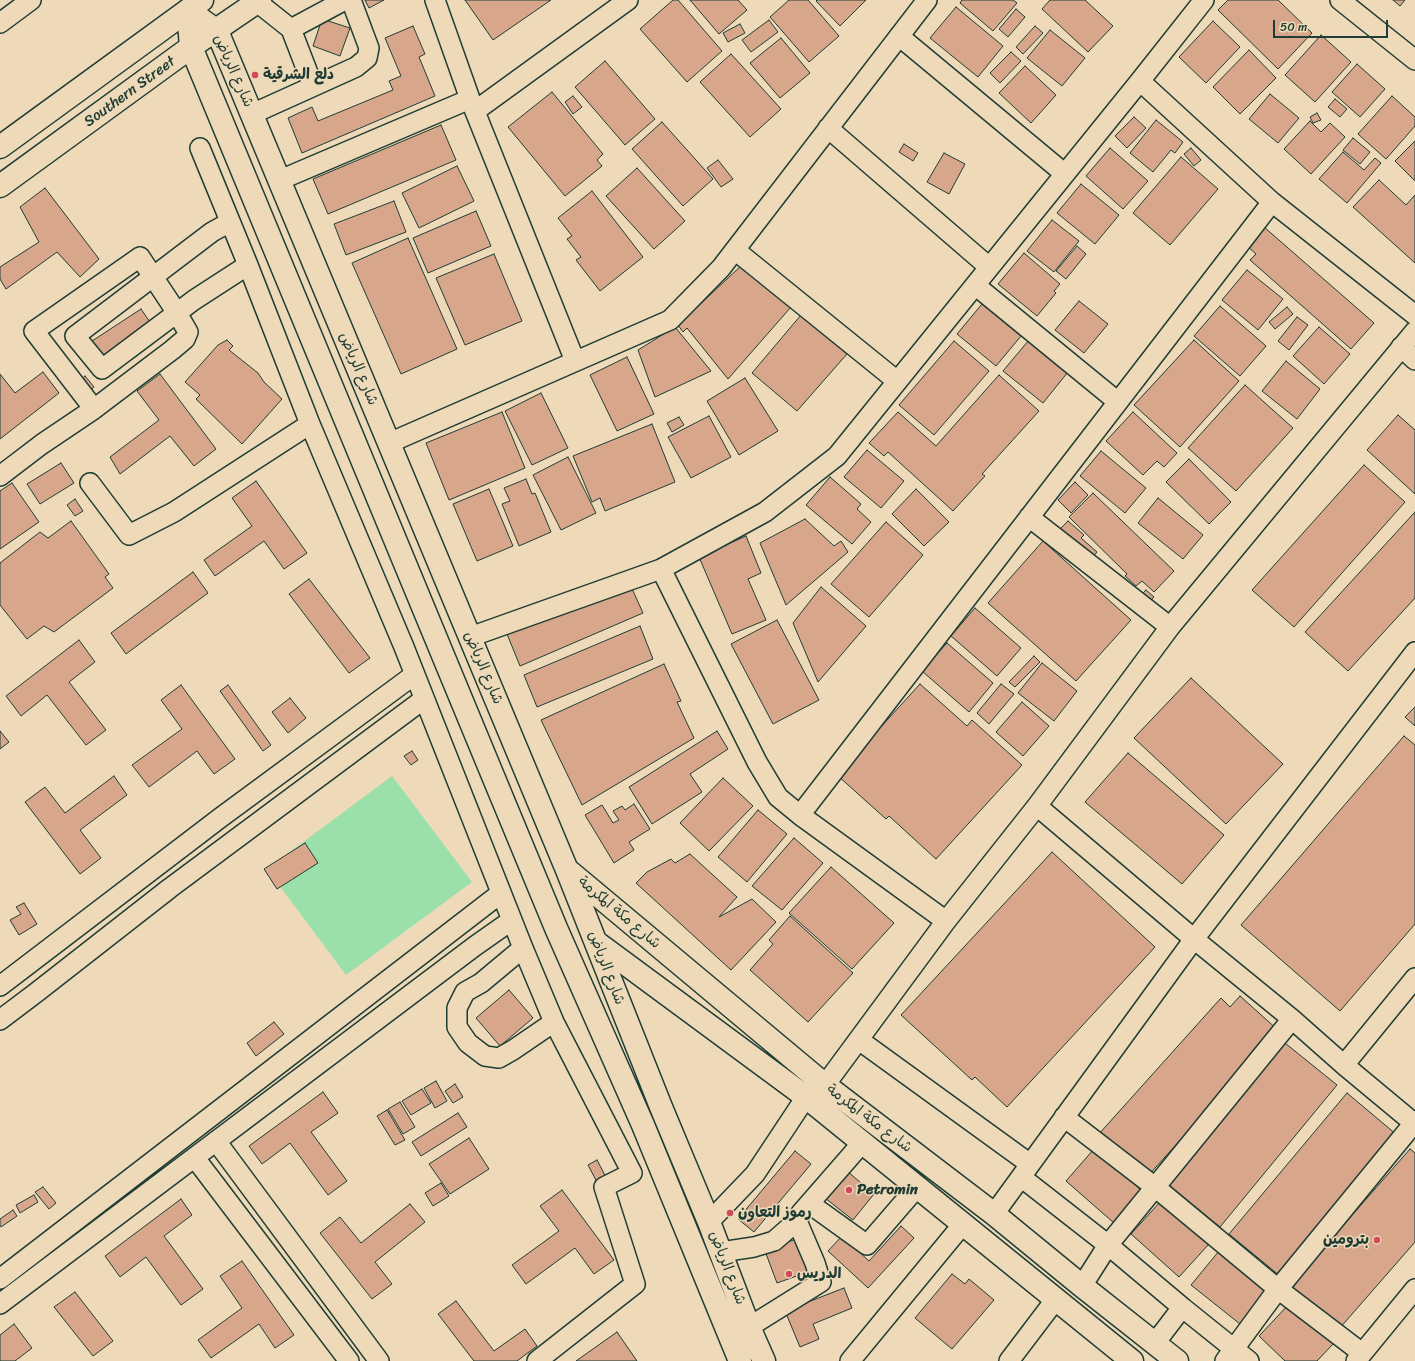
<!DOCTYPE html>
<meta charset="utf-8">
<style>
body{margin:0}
#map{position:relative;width:1415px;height:1361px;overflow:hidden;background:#eedab8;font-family:Sriracha,sans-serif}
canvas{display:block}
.scale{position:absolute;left:1273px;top:20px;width:115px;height:18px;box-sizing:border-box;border:2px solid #1f3d34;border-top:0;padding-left:5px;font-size:12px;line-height:14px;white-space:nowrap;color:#1f3d34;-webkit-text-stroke:3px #eedab8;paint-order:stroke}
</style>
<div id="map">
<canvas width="1415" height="1361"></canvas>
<div class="scale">50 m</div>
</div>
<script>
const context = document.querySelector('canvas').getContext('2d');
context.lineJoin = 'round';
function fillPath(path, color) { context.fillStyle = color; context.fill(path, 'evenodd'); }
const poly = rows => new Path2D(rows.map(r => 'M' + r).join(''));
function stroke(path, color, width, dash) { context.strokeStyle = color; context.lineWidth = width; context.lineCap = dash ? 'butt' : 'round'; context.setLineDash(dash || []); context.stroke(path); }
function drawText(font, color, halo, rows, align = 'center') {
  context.font = font + ' Sriracha,"Playpen Sans Arabic",sans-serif'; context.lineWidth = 3; context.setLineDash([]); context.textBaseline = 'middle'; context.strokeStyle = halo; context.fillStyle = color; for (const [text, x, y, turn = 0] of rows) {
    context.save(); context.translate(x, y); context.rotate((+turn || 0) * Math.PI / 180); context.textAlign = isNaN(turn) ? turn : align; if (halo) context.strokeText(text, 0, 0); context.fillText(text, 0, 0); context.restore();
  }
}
fillPath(poly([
 [392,776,472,882,346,975,267,869]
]), '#9bdfaa');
const building = poly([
 [365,0,384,0,369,8,365,0],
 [465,0,551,0,493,40,465,0],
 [673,0,678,0,722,51,687,82,640,29,673,0],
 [690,0,738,0,747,10,719,34,690,0],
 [789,0,808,0,839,36,809,62,770,17,789,0],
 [817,0,866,0,840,26,816,1,817,0],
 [962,0,1013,0,1017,3,993,31,960,3,962,0],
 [1050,0,1085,0,1113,26,1088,52,1042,9,1050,0],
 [1228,0,1278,0,1312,33,1278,69,1218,10,1228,0],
 [1393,0,1405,0,1400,6,1393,0],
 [956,7,1003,46,978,77,930,38,956,7],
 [1016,9,1025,17,1008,37,999,29,1016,9],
 [322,19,350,28,340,56,313,46,322,19],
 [769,20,778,32,751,52,742,40,769,20],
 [1213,21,1240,47,1206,83,1179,57,1213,21],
 [740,24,745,33,728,42,723,33,740,24],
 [413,26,425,54,419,57,435,96,302,153,288,118,312,107,318,121,393,90,389,81,401,76,385,38,413,26],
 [1035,26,1043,33,1023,54,1016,47,1035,26],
 [1050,30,1085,58,1062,86,1027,58,1050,30],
 [1321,35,1351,62,1315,102,1285,75,1321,35],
 [781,38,810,73,780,98,750,63,781,38],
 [1249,50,1276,78,1240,114,1213,87,1249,50],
 [1011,52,1021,61,1000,83,990,73,1011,52],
 [731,54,781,109,750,137,700,82,731,54],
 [605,61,655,119,625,145,575,87,605,61],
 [1357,64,1385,89,1360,117,1332,92,1357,64],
 [1025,66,1056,95,1031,123,999,93,1025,66],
 [552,92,603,154,597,160,602,166,565,196,508,127,552,92],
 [1270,94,1299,118,1278,143,1249,119,1270,94],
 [573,96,582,107,573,114,565,102,573,96],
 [1392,96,1415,117,1415,126,1386,159,1358,134,1392,96],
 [1335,99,1347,109,1340,117,1328,107,1335,99],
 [1317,113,1321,120,1313,123,1310,117,1317,113],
 [1134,117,1146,128,1127,148,1115,136,1134,117],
 [1156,120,1183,142,1175,153,1171,150,1153,172,1130,153,1156,120],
 [1310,121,1321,132,1330,123,1345,137,1311,174,1284,149,1310,121],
 [662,122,713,179,683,206,632,149,662,122],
 [441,125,456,160,328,214,313,179,441,125],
 [1353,138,1370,152,1360,164,1343,150,1353,138],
 [1415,141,1415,181,1395,161,1415,141],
 [904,144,918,153,913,161,899,152,904,144],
 [1110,148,1148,181,1123,209,1086,176,1110,148],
 [1191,148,1201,160,1194,166,1184,154,1191,148],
 [1343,152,1364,170,1375,158,1381,163,1347,203,1319,179,1343,152],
 [944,153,965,164,949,194,927,182,944,153],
 [1181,157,1218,189,1170,245,1133,213,1181,157],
 [718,160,733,179,721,187,707,168,718,160],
 [457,166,474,201,419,228,402,193,457,166],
 [637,168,685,221,654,249,606,196,637,168],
 [1379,180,1406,205,1415,195,1415,263,1353,207,1379,180],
 [1081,184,1119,215,1095,244,1057,213,1081,184],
 [45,188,99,259,80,277,57,252,6,289,0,279,0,267,39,242,20,207,45,188],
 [592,191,643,257,600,291,576,260,581,257,567,239,572,236,558,218,592,191],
 [394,201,406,232,346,255,334,224,394,201],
 [476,211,491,246,428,273,413,238,476,211],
 [1052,220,1079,241,1054,272,1027,251,1052,220],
 [1264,227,1374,323,1351,349,1250,260,1256,254,1247,246,1264,227],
 [408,238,457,349,401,374,352,263,408,238],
 [1077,246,1086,254,1066,279,1056,271,1077,246],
 [1024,253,1060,284,1054,291,1056,293,1037,316,998,284,1024,253],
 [494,254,522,321,465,345,436,278,494,254],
 [743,264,791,307,728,379,687,328,683,332,678,325,743,264],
 [1247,270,1283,299,1258,330,1222,300,1247,270],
 [1079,301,1108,324,1084,353,1055,330,1079,301],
 [982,304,1021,336,996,366,957,334,982,304],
 [1220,306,1266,346,1240,376,1194,336,1220,306],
 [1287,307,1293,314,1275,329,1269,322,1287,307],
 [141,309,154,328,101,362,89,343,141,309],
 [801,315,847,354,797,411,752,373,801,315],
 [1297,317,1308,325,1289,350,1278,341,1297,317],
 [675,327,711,371,655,397,638,350,675,327],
 [1319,327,1350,354,1324,384,1293,356,1319,327],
 [227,340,233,346,229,350,258,373,264,382,282,399,242,444,196,399,200,395,185,382,218,345,227,340],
 [1029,340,1068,372,1043,403,1003,371,1029,340],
 [1194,340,1239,381,1180,447,1134,405,1194,340],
 [954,341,989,371,934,435,899,405,954,341],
 [627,357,654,414,617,431,590,375,627,357],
 [1286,361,1320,389,1297,419,1262,391,1286,361],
 [43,372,59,393,0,439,0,374,15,393,43,372],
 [160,374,216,449,194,466,170,436,120,474,110,457,159,420,137,391,160,374],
 [999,375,1039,411,982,474,985,476,953,511,888,452,884,456,869,443,898,412,936,446,999,375],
 [85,376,94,387,85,394,76,384,85,376],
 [745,378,778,431,739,455,707,401,745,378],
 [1245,385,1293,428,1236,491,1188,448,1245,385],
 [541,393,568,448,532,465,505,411,541,393],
 [502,412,525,468,449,500,426,443,502,412],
 [1133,412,1177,453,1164,467,1157,461,1143,475,1106,441,1133,412],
 [1398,415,1415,430,1415,494,1367,450,1398,415],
 [709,416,731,457,691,478,668,437,709,416],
 [679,417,684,425,672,432,667,423,679,417],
 [652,424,675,482,605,511,600,498,592,502,573,456,652,424],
 [867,450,904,481,881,508,844,477,867,450],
 [1101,451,1146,488,1125,513,1080,476,1101,451],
 [568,457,596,513,561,530,533,475,568,457],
 [1189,459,1231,502,1209,524,1166,482,1189,459],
 [61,463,74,483,40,504,27,484,61,463],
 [1364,465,1405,502,1294,627,1252,590,1364,465],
 [830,477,861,504,857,509,871,522,852,544,806,505,830,477],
 [526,479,532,494,535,493,551,532,519,546,502,504,510,501,504,488,526,479],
 [256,481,307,553,284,569,264,541,215,576,204,560,252,526,232,498,256,481],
 [1075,482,1088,495,1071,513,1058,500,1075,482],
 [12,483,39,522,0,549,0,491,12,483],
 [489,489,513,546,477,561,453,504,489,489],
 [916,489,949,522,924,546,892,514,916,489],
 [1093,493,1174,571,1154,592,1142,581,1136,586,1125,576,1127,574,1069,517,1093,493],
 [1158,498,1203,535,1183,559,1138,523,1158,498],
 [75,499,83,511,75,516,67,505,75,499],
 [1415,512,1415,598,1348,671,1305,632,1415,512],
 [805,519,834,546,841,541,848,552,786,605,760,543,805,519],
 [71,521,109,574,105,577,113,588,54,632,44,626,27,639,0,605,0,563,40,532,48,538,71,521],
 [1068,521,1084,535,1081,538,1097,552,1090,560,1058,531,1068,521],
 [886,522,923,555,869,617,831,584,886,522],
 [746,536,761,573,748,579,766,620,732,634,699,557,746,536],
 [1043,541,1131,620,1076,681,988,603,1043,541],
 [193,572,208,593,126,654,111,633,193,572],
 [309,579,370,658,349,673,289,594,309,579],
 [629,582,643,613,520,666,507,634,629,582],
 [821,587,866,626,818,682,793,623,821,587],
 [1146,590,1154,597,1147,604,1139,597,1146,590],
 [975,608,1021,648,997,676,951,636,975,608],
 [777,620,819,700,773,724,731,644,777,620],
 [640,626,653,659,537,707,524,675,640,626],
 [79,640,95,662,69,682,106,730,86,745,47,695,21,716,6,696,79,640],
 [947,643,993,683,969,712,922,671,947,643],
 [1034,656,1040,662,1015,687,1009,682,1034,656],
 [1042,663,1077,691,1054,721,1018,693,1042,663],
 [664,664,681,701,677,702,694,738,582,805,541,720,664,664],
 [1191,678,1283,764,1226,824,1134,738,1191,678],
 [920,684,967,726,972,720,1022,765,936,859,889,816,886,819,837,775,920,684],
 [1001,684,1014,694,989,724,977,713,1001,684],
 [181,685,235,759,214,774,197,751,149,787,132,765,182,729,161,700,181,685],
 [228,685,271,745,263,751,220,691,228,685],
 [290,698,306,718,288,733,272,712,290,698],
 [1022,702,1049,726,1023,756,996,732,1022,702],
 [1415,707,1415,726,1405,717,1415,707],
 [0,731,9,742,0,749,0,731],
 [717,731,728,749,690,774,702,792,652,824,629,787,717,731],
 [1404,736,1415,745,1415,924,1340,1011,1241,925,1404,736],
 [412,751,418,760,411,765,404,756,412,751],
 [1128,753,1224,835,1182,884,1085,802,1128,753],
 [114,776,127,795,80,830,101,858,80,874,25,802,45,787,65,813,114,776],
 [723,778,753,806,709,851,680,823,723,778],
 [634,804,650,829,629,842,634,850,614,863,585,815,602,805,613,823,619,820,613,811,622,806,625,810,634,804],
 [758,810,787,834,747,882,718,857,758,810],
 [794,838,823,863,782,910,752,886,794,838],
 [305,843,318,863,277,889,264,869,305,843],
 [1052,852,1155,947,1007,1107,975,1077,972,1080,901,1015,1052,852],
 [690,854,737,897,719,917,752,899,776,922,731,970,636,883,647,872,671,859,675,863,690,854],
 [831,867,894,923,852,969,789,913,831,867],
 [24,903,37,924,19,935,10,920,21,914,16,907,24,903],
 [790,916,853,973,808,1022,750,970,773,944,769,940,790,916],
 [509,990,533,1018,500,1046,476,1018,509,990],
 [1240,996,1279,1031,1146,1178,1098,1135,1221,998,1230,1007,1240,996],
 [274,1022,284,1034,256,1056,247,1043,274,1022],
 [1285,1043,1337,1085,1220,1227,1169,1185,1285,1043],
 [436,1081,447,1101,435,1108,424,1088,436,1081],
 [455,1084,463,1097,453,1103,445,1091,455,1084],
 [422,1089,431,1103,411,1115,402,1101,422,1089],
 [323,1092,338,1113,311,1132,347,1181,328,1195,290,1143,262,1164,249,1146,323,1092],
 [1347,1093,1397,1135,1280,1276,1229,1234,1347,1093],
 [400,1102,415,1127,403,1134,388,1109,400,1102],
 [387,1110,405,1140,395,1145,377,1116,387,1110],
 [458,1113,467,1127,421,1156,412,1142,458,1113],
 [469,1138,489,1169,450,1194,429,1164,469,1138],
 [1094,1149,1142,1191,1114,1223,1066,1181,1094,1149],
 [1410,1149,1415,1153,1415,1242,1339,1329,1290,1286,1410,1149],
 [795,1151,811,1164,754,1232,738,1219,795,1151],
 [597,1160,607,1179,598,1184,588,1165,597,1160],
 [847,1171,874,1194,853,1220,825,1198,847,1171],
 [441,1183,449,1196,433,1206,425,1193,441,1183],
 [43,1187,56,1203,49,1209,35,1192,43,1187],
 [562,1190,614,1260,594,1274,575,1248,526,1284,512,1265,559,1231,540,1206,562,1190],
 [34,1195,38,1202,20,1213,16,1205,34,1195],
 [181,1199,192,1215,164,1236,203,1289,181,1305,146,1257,120,1277,105,1256,181,1199],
 [1161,1201,1209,1244,1179,1277,1131,1234,1161,1201],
 [410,1204,425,1222,375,1262,392,1284,372,1299,320,1233,340,1217,361,1243,410,1204],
 [13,1210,17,1216,1,1227,0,1225,0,1219,13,1210],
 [901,1226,914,1238,868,1288,828,1251,842,1236,869,1261,901,1226],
 [796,1239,808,1272,777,1283,765,1251,796,1239],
 [1219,1251,1268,1290,1240,1324,1191,1285,1219,1251],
 [242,1261,294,1335,275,1348,259,1324,211,1358,198,1340,242,1308,220,1276,242,1261],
 [952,1274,965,1284,969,1279,994,1300,952,1349,915,1318,952,1274],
 [844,1288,852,1308,813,1324,819,1339,800,1347,785,1311,844,1288],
 [75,1292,113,1341,93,1356,54,1307,75,1292],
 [456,1301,494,1351,525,1329,537,1346,517,1361,474,1361,438,1314,456,1301],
 [1290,1303,1333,1344,1317,1361,1285,1361,1259,1336,1290,1303],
 [14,1324,32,1348,15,1361,0,1361,0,1335,14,1324],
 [617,1332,637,1361,576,1361,617,1332]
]);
fillPath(building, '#d7a68b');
stroke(building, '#1f3d34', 1);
const minor = poly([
 [435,0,470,99,575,361],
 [1340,0,1415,60],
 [257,2,291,29,313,86],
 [0,23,31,0],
 [291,29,345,0],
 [899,36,1065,174],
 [1140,81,1272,202,1415,315],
 [475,111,628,0],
 [252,114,356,67,367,58,369,48,351,0],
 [828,128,989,267],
 [200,148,248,265,310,424,404,647,523,948,554,1022,632,1173,604,1187,635,1284,537,1361],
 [280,180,470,99],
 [230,222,212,232,75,336,102,369,194,300,248,265],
 [735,250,897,381],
 [140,257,177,313,188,332,185,339,172,350,94,409,34,331,140,257],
 [975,285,1118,402],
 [1401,347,1415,360],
 [389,443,670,320,721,268,927,0],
 [0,476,42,444,94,409],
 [90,483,129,535,174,512,310,424],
 [1029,517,1170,627],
 [661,569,757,762,778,797,800,815,946,921],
 [470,637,661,569,765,512,837,456,1140,81,1204,0],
 [1037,806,1194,939,1415,652],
 [800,815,1272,202],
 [523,948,481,983,465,992,457,1008,457,1027,468,1043,485,1056,499,1058,513,1050,554,1022],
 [0,986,220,818,414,675],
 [0,1020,37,992,170,888,424,699],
 [859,1040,1030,1164],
 [1344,1065,1415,978],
 [825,1085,946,921,1037,806,1170,627,1415,331],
 [1064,1117,1155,1187,1278,1289,1225,1361],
 [216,1141,379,1361],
 [195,1158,349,1361],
 [1021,1177,1108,1245,1183,1308],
 [810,1204,867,1245,917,1187],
 [994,1214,1194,939,1292,1019,1344,1065,1415,1124],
 [709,1222,755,1174,806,1097],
 [721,1252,754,1247,774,1241,797,1221,801,1213,862,1143],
 [0,1279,501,893],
 [1082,1286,1108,1245,1292,1019],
 [0,1304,475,946,512,920],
 [749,1327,821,1282,815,1263,797,1221],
 [1155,1343,1181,1309,1183,1308,1249,1361],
 [1362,1353,1278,1289,1414,1123],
 [850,1361,963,1224],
 [1009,1361,1056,1299],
 [1356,1361,1415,1289]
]);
const major = poly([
 [188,10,217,31,567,870,661,1107,709,1222,749,1327,764,1361],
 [188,10,191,47,556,928,643,1125,740,1361],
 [0,147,202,0],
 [0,186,191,47,260,0],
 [570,872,825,1085,994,1214,1082,1286,1177,1361],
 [596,942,806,1097,1132,1361]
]);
stroke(minor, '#1f3d34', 22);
stroke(major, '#1f3d34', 25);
stroke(minor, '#eedab8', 19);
stroke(major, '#eedab8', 22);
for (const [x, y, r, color] of [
 [255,75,4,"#d1495b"],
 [849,1190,4,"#d1495b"],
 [730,1213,4,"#d1495b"],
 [1377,1240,4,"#d1495b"],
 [789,1274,4,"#d1495b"]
]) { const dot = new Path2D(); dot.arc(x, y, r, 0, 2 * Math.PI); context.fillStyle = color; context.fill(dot); stroke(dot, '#eedab8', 1.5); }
drawText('15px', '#1f3d34', '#eedab8', [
 ["شارع الرياض",233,71,66],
 ["Southern Street",130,92,-36],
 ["شارع الرياض",358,369,67],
 ["شارع الرياض",483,668,67],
 ["شارع مكة المكرمة",619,913,40],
 ["شارع الرياض",606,968,69],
 ["شارع مكة المكرمة",869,1119,37],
 ["شارع الرياض",727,1268,69]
]);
drawText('bold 15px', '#1f3d34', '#eedab8', [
 ["دلع الشرقية",263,75],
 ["Petromin",857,1190],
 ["رموز التعاون",738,1213],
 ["بترومين",1369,1240,"right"],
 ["الدريس",797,1274]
], 'left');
</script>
